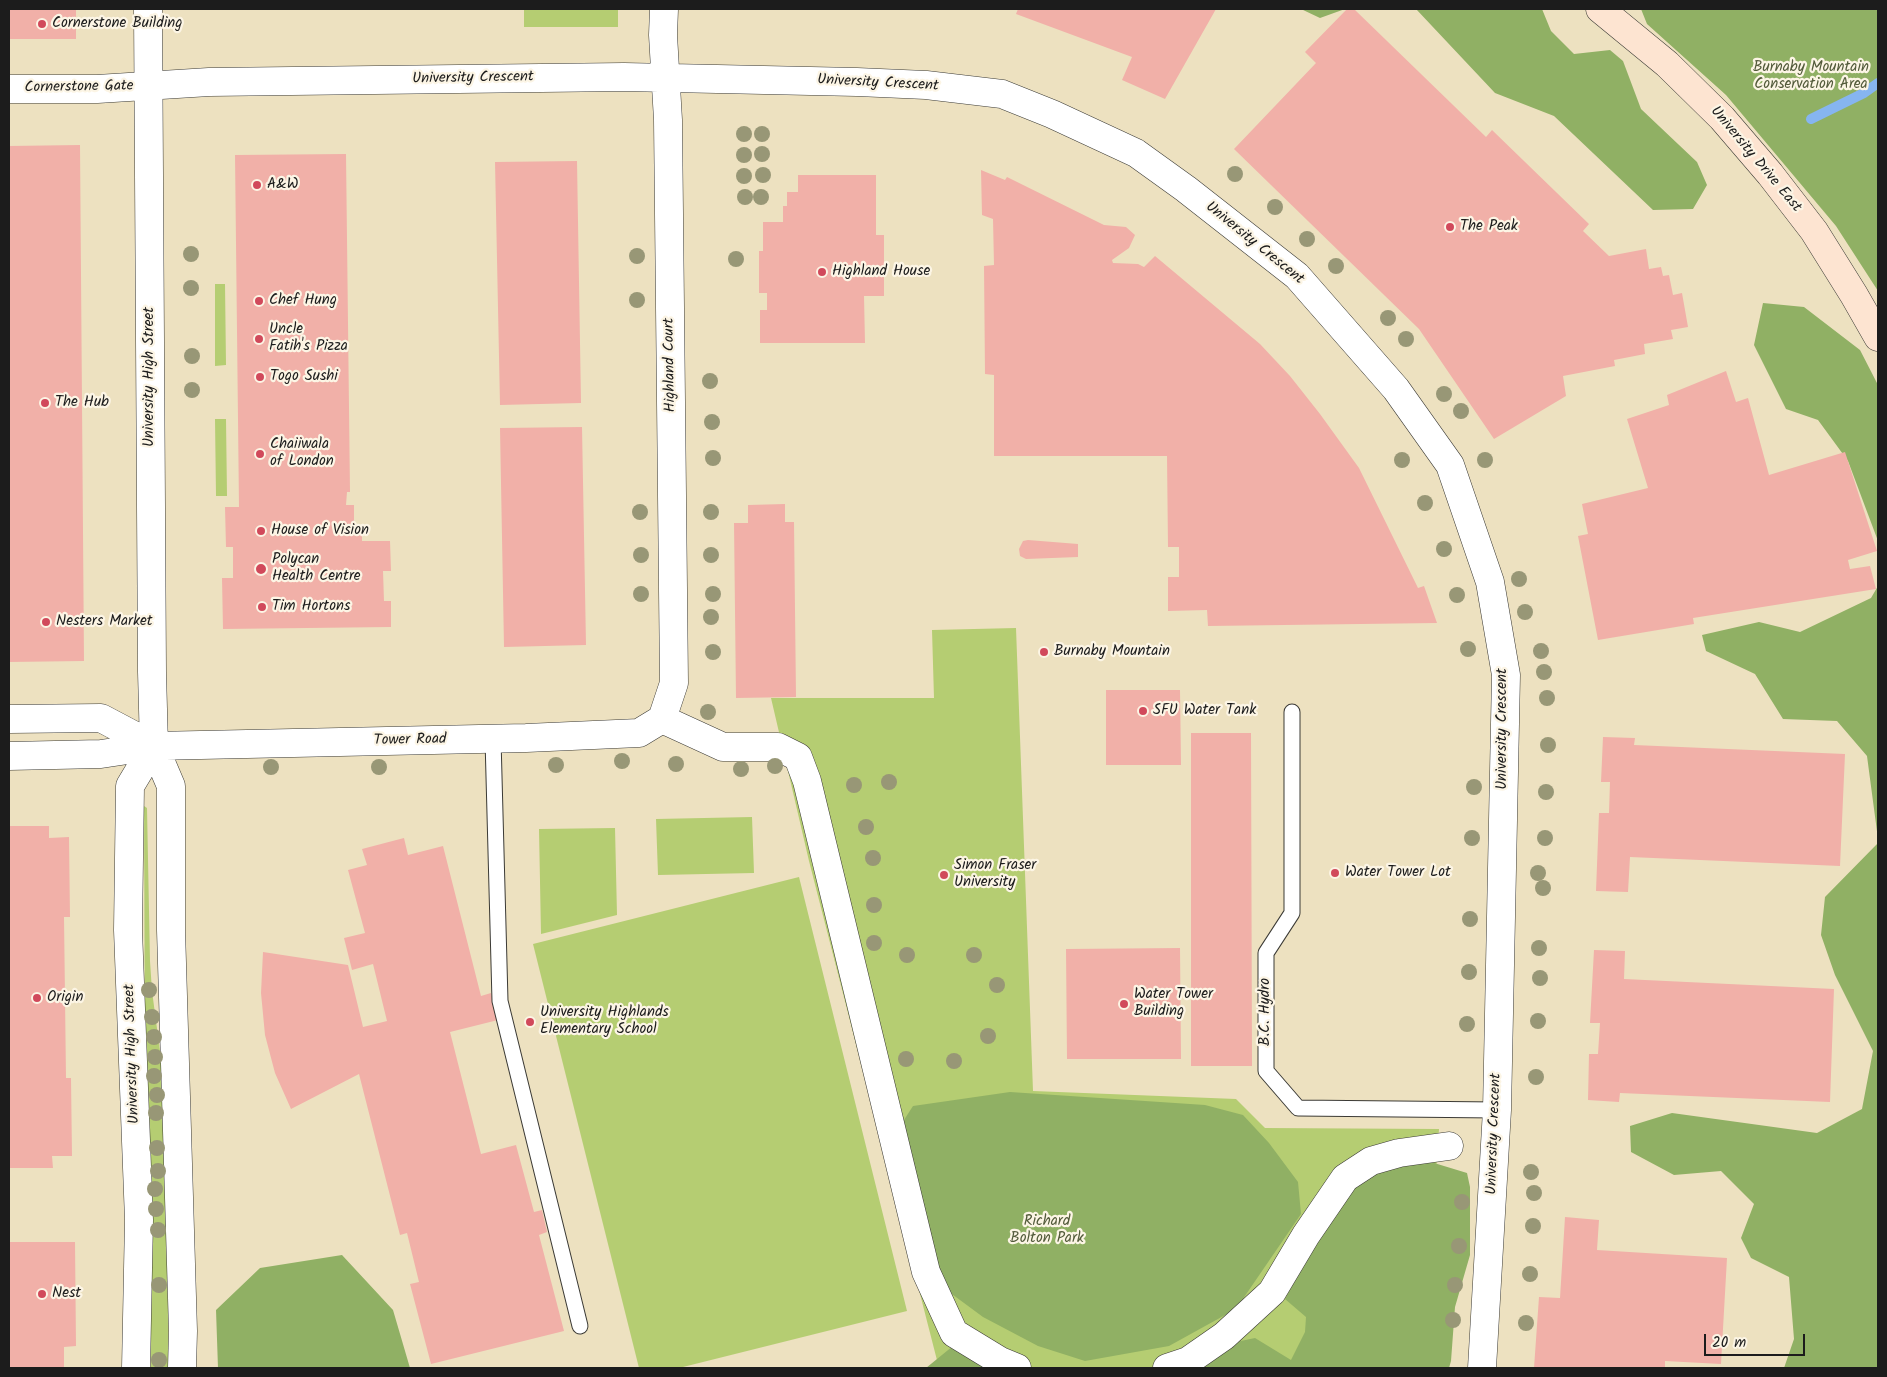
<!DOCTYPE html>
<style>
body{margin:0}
#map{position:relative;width:1887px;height:1377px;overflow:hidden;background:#ede1c0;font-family:Kalam,sans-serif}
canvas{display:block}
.frame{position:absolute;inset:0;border:10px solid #1c1c1c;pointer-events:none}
.scale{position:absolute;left:1704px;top:1334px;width:101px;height:22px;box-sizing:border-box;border:2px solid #1c1c1c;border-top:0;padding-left:6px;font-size:15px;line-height:18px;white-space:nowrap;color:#1c1c1c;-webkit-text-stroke:4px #fcf5e5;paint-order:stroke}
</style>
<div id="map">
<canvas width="1887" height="1377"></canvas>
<div class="frame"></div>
<div class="scale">20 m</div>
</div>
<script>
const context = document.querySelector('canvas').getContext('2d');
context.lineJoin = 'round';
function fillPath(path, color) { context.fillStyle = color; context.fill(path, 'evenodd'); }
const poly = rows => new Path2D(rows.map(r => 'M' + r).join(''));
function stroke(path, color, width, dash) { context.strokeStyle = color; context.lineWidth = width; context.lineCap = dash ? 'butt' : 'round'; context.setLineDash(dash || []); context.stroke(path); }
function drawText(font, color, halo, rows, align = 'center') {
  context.font = font + ' Kalam,sans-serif'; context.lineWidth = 4.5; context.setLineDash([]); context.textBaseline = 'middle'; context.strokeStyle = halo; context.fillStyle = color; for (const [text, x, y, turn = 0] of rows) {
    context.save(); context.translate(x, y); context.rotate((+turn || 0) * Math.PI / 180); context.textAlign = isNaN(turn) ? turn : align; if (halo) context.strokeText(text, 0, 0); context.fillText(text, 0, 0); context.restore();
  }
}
fillPath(poly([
 [524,9,618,9,618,27,524,27],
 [215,284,225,284,226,365,215,366],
 [215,419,226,419,227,496,216,496],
 [1016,628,1033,1091,1236,1099,1265,1128,1439,1129,1422,1368,939,1368,809,861,771,698,934,698,932,630],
 [144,806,147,808,150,961,152,991,164,1081,169,1368,151,1368,145,1072],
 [752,817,754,873,658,875,656,819],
 [615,828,617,915,541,934,539,829],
 [799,877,907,1311,679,1368,639,1368,533,944]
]), '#b5cd72');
fillPath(poly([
 [1301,9,1345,9,1320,18],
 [1416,9,1542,9,1551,31,1574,54,1610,50,1623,61,1641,109,1697,162,1707,185,1693,209,1653,210,1554,116,1495,93],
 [1641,9,1878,9,1878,291,1836,226,1726,95,1647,24],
 [1763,303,1804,307,1860,350,1878,385,1878,541,1848,461,1818,420,1786,409,1754,345],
 [1878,586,1878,839,1867,756,1837,721,1783,719,1755,674,1706,651,1702,635,1759,622,1800,632,1871,598],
 [1878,843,1878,1368,1784,1368,1794,1339,1789,1277,1751,1258,1741,1238,1754,1204,1721,1171,1674,1175,1631,1152,1630,1126,1672,1113,1817,1133,1862,1109,1873,1051,1835,975,1821,935,1825,897],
 [1010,1092,1205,1105,1243,1115,1269,1143,1298,1182,1301,1214,1236,1309,1169,1346,1085,1361,1038,1346,983,1317,941,1286,895,1134,913,1106],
 [1421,1159,1467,1173,1470,1187,1470,1255,1455,1307,1451,1361,1449,1368,1192,1368,1236,1342,1255,1338,1291,1360,1305,1332,1306,1317,1285,1299,1334,1208,1370,1168],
 [342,1255,393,1310,410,1368,218,1368,216,1310,260,1268],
 [953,1346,999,1368,926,1368]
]), '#90b064');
stroke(poly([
 [1811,119,1864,93,1878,83]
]), '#86b5f0', 10);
fillPath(poly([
 [9,9,76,9,76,39,9,39],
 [1018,9,1216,9,1165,99,1122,80,1132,57,1016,14],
 [1347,9,1354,9,1486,137,1492,130,1589,224,1583,231,1609,256,1646,249,1649,269,1661,267,1663,276,1669,275,1673,295,1682,293,1688,327,1671,330,1673,339,1644,344,1645,354,1614,360,1615,366,1563,376,1566,396,1494,439,1419,329,1234,149,1316,63,1305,52],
 [80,145,84,661,9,662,9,146],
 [346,154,350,492,347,492,346,505,354,505,354,530,362,530,362,541,390,541,391,571,383,571,384,601,391,601,391,627,223,629,222,578,233,578,233,547,226,547,225,507,239,507,235,155],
 [577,161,581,403,500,405,495,162],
 [981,170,1005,180,1007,177,1104,225,1126,227,1135,235,1129,248,1112,260,1113,263,1138,264,1144,267,1155,256,1260,344,1290,376,1320,414,1359,468,1418,588,1424,586,1437,623,1208,626,1207,610,1168,611,1168,577,1179,577,1179,547,1168,547,1167,456,994,456,994,375,985,374,984,266,994,265,993,219,982,215],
 [798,175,876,175,876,235,884,235,884,296,864,296,865,343,760,343,760,310,767,310,767,293,759,293,759,251,763,251,763,222,783,222,783,206,787,206,787,192,798,192],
 [1726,371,1736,402,1748,398,1769,475,1845,452,1877,551,1848,560,1850,569,1870,566,1876,589,1693,618,1694,624,1598,640,1578,536,1588,534,1582,504,1648,488,1627,419,1669,405,1667,395],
 [582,427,586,645,504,647,500,428],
 [785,504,785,522,794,522,796,697,736,698,734,523,748,523,748,505],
 [1028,540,1078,544,1078,557,1026,559,1020,556,1019,549,1023,541],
 [1106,690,1180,690,1181,765,1106,765],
 [1191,733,1251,733,1252,1066,1191,1066],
 [1603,737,1635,738,1634,745,1845,754,1840,866,1630,857,1628,892,1596,891,1599,813,1609,813,1610,782,1601,782],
 [9,826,49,826,49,838,69,837,70,917,64,917,66,1078,71,1078,72,1156,52,1156,53,1168,9,1168],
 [404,838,408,855,443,846,481,996,491,993,498,1020,450,1032,481,1154,516,1145,534,1212,542,1210,547,1232,539,1235,564,1331,431,1364,410,1284,419,1282,407,1233,400,1235,359,1074,291,1109,275,1073,265,1035,261,993,263,952,348,965,363,1027,387,1021,373,964,352,970,344,938,365,933,348,870,367,865,362,849],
 [1180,948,1181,1059,1067,1059,1066,949],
 [1594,950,1625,951,1624,979,1834,989,1830,1102,1620,1093,1619,1102,1588,1100,1589,1054,1598,1054,1600,1023,1590,1023],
 [1565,1217,1599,1220,1597,1250,1727,1258,1721,1364,1665,1361,1665,1368,1534,1368,1539,1297,1560,1298],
 [9,1242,75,1242,76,1346,64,1347,64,1368,9,1368]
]), '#f1b0a8');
const lane = poly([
 [1292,712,1292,913,1266,953,1266,1071,1298,1108,1497,1110],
 [493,739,500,1001,580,1326]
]);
const street = poly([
 [148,9,152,672,154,746,171,786,171,930,183,1331,182,1368],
 [9,89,97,89,209,82,624,77,857,82,926,85,1002,94,1052,114,1136,153,1186,189,1297,276,1396,389,1450,465,1490,582,1506,675,1497,1110,1482,1368],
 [9,719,101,718,154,746],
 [662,719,723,747,778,747,798,757,807,781,926,1272,954,1333,1000,1361,1017,1368],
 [662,719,674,683,668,120,663,35,664,9],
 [9,756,101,754,154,746,526,738,639,733,662,719],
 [136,1368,139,1220,128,930,130,786,154,746],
 [1167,1368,1188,1361,1224,1336,1272,1292,1306,1235,1345,1178,1371,1161,1399,1153,1449,1146]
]);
const secondary = poly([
 [1600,9,1667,64,1722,118,1770,174,1814,231,1854,295,1878,337]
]);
stroke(lane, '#3b3a35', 17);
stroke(street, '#3b3a35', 29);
stroke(secondary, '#3b3a35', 29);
stroke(lane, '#fff', 15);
stroke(street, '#fff', 28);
stroke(secondary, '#fde4d1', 28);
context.fillStyle = '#989776';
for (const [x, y] of [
 [744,134],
 [762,134],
 [762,154],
 [744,155],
 [1235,174],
 [763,175],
 [744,176],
 [745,197],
 [761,197],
 [1275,207],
 [1307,239],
 [191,254],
 [637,256],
 [736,259],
 [1336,266],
 [191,288],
 [637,300],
 [1388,318],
 [1406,339],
 [192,356],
 [710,381],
 [192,390],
 [1444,394],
 [1461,411],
 [712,422],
 [713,458],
 [1402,460],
 [1485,460],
 [1425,503],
 [640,512],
 [711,512],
 [1444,549],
 [641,555],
 [711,555],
 [1519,579],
 [641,594],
 [713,594],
 [1457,595],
 [1525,612],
 [711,617],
 [1468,649],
 [1541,651],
 [713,652],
 [1544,672],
 [1547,698],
 [708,712],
 [1548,745],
 [622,761],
 [676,764],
 [556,765],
 [775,766],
 [271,767],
 [379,767],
 [741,769],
 [889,782],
 [854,785],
 [1474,787],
 [1546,792],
 [866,827],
 [1472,838],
 [1545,838],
 [873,858],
 [1538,873],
 [1543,888],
 [874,905],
 [1470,919],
 [874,943],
 [1539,948],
 [907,955],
 [974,955],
 [1469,972],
 [1540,978],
 [997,985],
 [149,990],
 [152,1017],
 [1538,1021],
 [1467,1024],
 [988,1036],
 [154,1037],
 [155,1057],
 [906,1059],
 [954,1061],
 [154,1076],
 [1536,1077],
 [157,1095],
 [156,1113],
 [157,1148],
 [158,1171],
 [1531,1172],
 [155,1189],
 [1534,1193],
 [1462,1202],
 [156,1209],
 [1533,1226],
 [158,1230],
 [1459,1246],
 [1530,1274],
 [159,1285],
 [1455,1285],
 [1453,1320],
 [1526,1323],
 [159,1360]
]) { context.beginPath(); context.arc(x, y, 8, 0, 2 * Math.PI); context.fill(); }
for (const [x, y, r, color] of [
 [42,24,5,"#d1495b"],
 [257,185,5,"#d1495b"],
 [1450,227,5,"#d1495b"],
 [822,272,5,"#d1495b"],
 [259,301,5,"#d1495b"],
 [259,339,5,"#d1495b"],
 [260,377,5,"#d1495b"],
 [45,403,5,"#d1495b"],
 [260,454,5,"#d1495b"],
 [261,531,5,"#d1495b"],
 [261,569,6,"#d1495b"],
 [262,607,5,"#d1495b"],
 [46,622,5,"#d1495b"],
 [1044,652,5,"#d1495b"],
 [1143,711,5,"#d1495b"],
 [1335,873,5,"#d1495b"],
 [944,875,5,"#d1495b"],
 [37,998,5,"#d1495b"],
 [1124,1004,5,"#d1495b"],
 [530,1022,5,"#d1495b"],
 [42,1294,5,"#d1495b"]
]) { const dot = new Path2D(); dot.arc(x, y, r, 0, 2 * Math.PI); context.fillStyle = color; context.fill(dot); stroke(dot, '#fcf5e5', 2); }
drawText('15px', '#1c1c1c', '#fcf5e5', [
 ["Cornerstone Building",52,24],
 ["A&W",267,185],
 ["The Peak",1460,227],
 ["Highland House",832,272],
 ["Chef Hung",269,301],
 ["Uncle",269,330],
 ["Fatih's Pizza",269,347],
 ["Togo Sushi",270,377],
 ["The Hub",55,403],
 ["Chaiiwala",270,445],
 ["of London",270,462],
 ["House of Vision",271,531],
 ["Polycan",272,560],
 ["Health Centre",272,577],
 ["Tim Hortons",272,607],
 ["Nesters Market",56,622],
 ["Burnaby Mountain",1054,652],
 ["SFU Water Tank",1153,711],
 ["Simon Fraser",954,866],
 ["University",954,883],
 ["Water Tower Lot",1345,873],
 ["Water Tower",1134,995],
 ["Building",1134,1012],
 ["Origin",47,998],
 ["University Highlands",540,1013],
 ["Elementary School",540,1030],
 ["Nest",52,1294]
], 'left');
drawText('15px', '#525a3a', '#fcf5e5', [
 ["Burnaby Mountain",1811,68],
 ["Conservation Area",1811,85],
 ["Richard",1047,1222],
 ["Bolton Park",1047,1239]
]);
drawText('15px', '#1c1c1c', '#fcf5e5', [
 ["University Crescent",473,79,-1],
 ["University Crescent",878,84,3],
 ["Cornerstone Gate",79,88,-1],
 ["University Drive East",1755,160,50],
 ["University Crescent",1254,244,39],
 ["Highland Court",671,365,-91],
 ["University High Street",150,377,-90],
 ["University Crescent",1503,729,-90],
 ["Tower Road",410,741,-1],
 ["B.C. Hydro",1266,1012,-90],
 ["University High Street",133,1054,-92],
 ["University Crescent",1495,1134,-88]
]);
</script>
